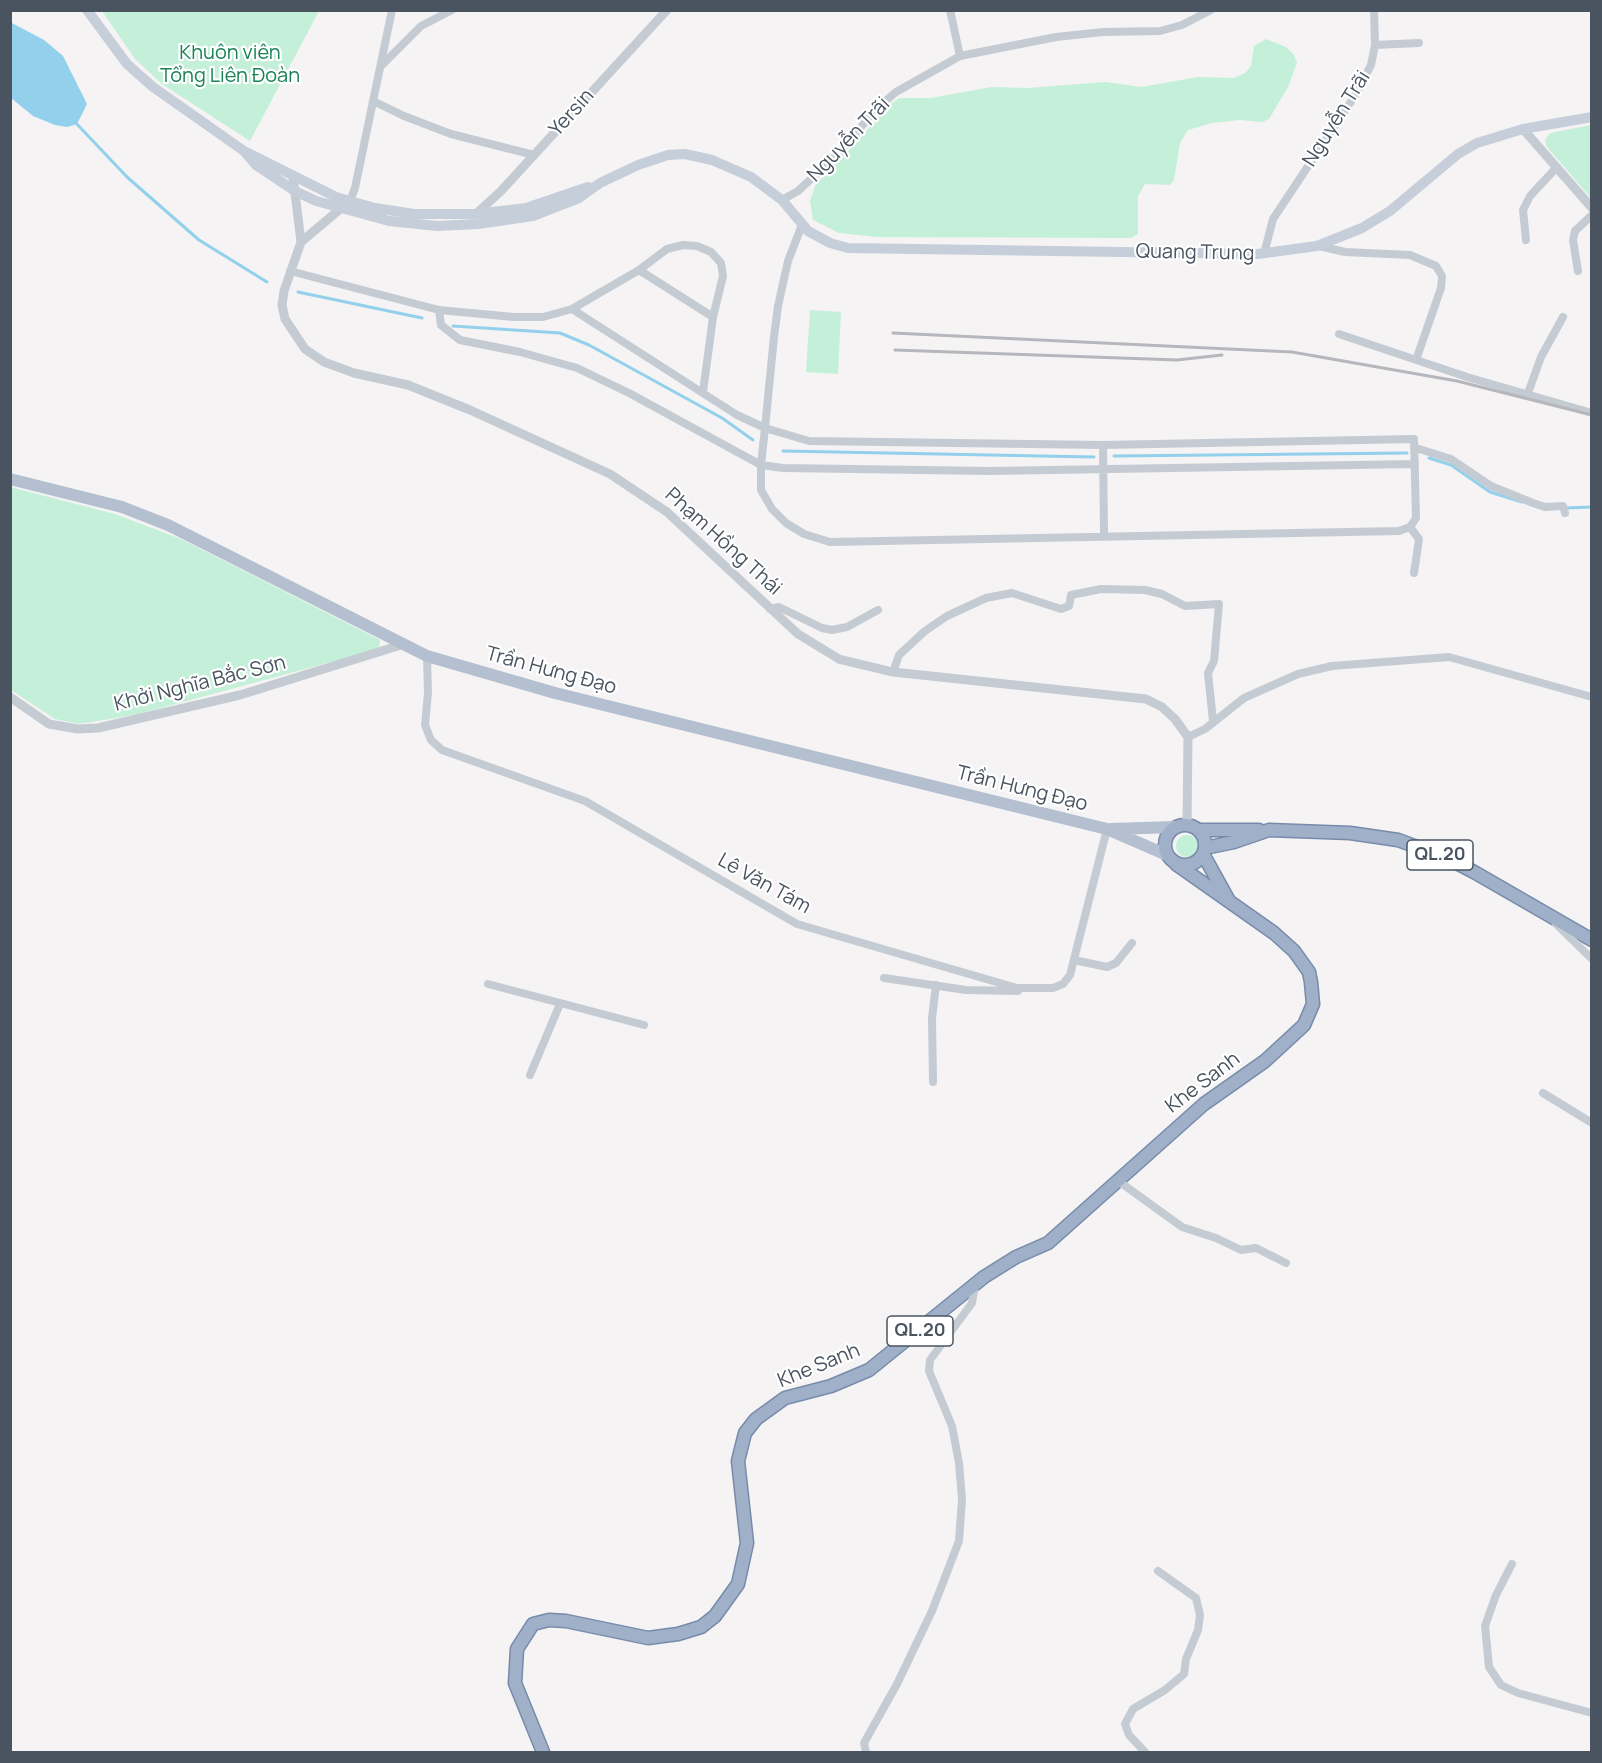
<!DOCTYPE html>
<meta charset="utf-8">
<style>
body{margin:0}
#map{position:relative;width:1602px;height:1763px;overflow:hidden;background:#f5f3f3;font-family:Manrope,sans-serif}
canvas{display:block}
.frame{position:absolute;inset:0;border:12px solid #4a5460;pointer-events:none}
</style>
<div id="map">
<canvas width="1602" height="1763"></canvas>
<div class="frame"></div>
</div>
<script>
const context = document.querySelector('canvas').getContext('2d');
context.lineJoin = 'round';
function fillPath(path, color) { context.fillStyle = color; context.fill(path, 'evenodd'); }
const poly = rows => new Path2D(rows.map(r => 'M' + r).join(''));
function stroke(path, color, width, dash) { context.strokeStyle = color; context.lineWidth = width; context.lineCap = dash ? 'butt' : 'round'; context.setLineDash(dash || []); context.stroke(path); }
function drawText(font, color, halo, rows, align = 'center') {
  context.font = font + ' Manrope,sans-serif'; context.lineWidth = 4.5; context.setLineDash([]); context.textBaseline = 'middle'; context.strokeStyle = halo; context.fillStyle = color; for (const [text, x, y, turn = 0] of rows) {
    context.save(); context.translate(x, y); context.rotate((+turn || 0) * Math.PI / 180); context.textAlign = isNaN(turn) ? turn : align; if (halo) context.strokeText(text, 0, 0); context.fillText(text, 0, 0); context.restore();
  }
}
fillPath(poly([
 [102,11,319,11,250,141,162,84,135,59],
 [1266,39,1286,47,1294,55,1297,63,1288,87,1269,119,1262,122,1240,120,1212,123,1188,130,1180,143,1174,180,1170,185,1145,184,1138,196,1138,234,1131,238,877,237,839,233,813,220,810,201,816,184,858,141,884,109,899,98,931,98,991,87,1028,88,1106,82,1141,87,1198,77,1234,78,1245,73,1251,66,1254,46],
 [1591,125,1592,125,1591,198,1547,147,1545,140,1549,134,1555,132],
 [810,310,841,312,838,374,806,372],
 [10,487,115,514,181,539,380,640,379,649,135,715,79,724,55,719,11,690],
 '1176 846a11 11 0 1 1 22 0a11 11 0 1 1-22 0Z'
]), '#c4f0d9');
fillPath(poly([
 [10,22,44,40,63,56,87,104,77,124,67,127,55,125,33,116,11,98]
]), '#92d0eb');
stroke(poly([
 [74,121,127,177,199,240,267,282],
 [298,292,422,318],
 [453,326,560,333,589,345,722,418,753,440],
 [783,451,1094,457],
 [1114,456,1407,453],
 [1429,458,1451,465,1490,492,1522,502],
 [1566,508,1592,507]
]), '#92d0eb', 3);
const trunk = poly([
 '1165 845a20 20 0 1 1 40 0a20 20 0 1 1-40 0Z',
 [1199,830,1259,830],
 [1205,848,1234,842,1269,830,1350,833,1398,840,1447,858,1474,872,1592,940],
 [1203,854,1229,901],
 [543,1752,515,1683,517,1649,533,1624,549,1620,566,1621,648,1638,678,1634,701,1627,715,1616,738,1584,747,1543,738,1461,745,1433,756,1419,785,1398,831,1386,869,1370,984,1277,1016,1257,1048,1243,1204,1104,1265,1061,1304,1025,1313,1004,1311,982,1309,972,1294,951,1274,933,1176,864]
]);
stroke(trunk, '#778bab', 15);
stroke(poly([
 [950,10,960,56],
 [1375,45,1419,43],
 [381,66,421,26,452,10],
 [373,101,404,116,451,134,534,155],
 [782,200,798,191,841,151,875,110,896,92,960,56,1056,37,1103,32,1160,31,1182,25,1211,10],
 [350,201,355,188,392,10],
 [1526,240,1523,210,1530,196,1557,167],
 [1319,246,1345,252,1410,255,1436,266,1442,276,1441,288,1416,360],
 [1264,254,1273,219,1356,94,1371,65,1375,45,1374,10],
 [639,270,667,249,683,245,697,246,711,252,721,263,723,276,713,317],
 [290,271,439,310,441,325,460,340,520,352,577,368,629,393,761,465,783,468,990,471,1415,464],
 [1578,271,1573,240,1575,231,1592,215],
 [572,309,639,270,713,317,703,392],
 [439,310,514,317,543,317,572,309,737,415,765,428,809,441,1103,445,1414,439,1416,518,1410,527,1399,531,830,542,804,534,786,523,772,509,761,490,761,465,765,428,774,337,778,306,788,261,802,225],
 [1339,334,1467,377,1592,413],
 [1528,393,1541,357,1563,317],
 [1103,445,1104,535],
 [1416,448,1451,459,1491,486,1533,503,1545,507,1563,506,1565,513],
 [1410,527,1419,539,1414,573],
 [770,609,779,607,822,628,832,630,847,627,878,610],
 [427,656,428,693,425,725,431,740,442,750,585,801,797,924,1017,988,1053,988,1063,984,1070,975,1107,829],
 [893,672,899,655,925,631,947,616,986,598,1012,593,1061,609,1069,606,1071,595,1101,589,1145,590,1162,594,1185,606,1219,604,1214,661,1208,673,1213,721],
 [1188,737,1205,729,1244,698,1298,674,1332,666,1449,657,1592,697],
 [1556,924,1592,959],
 [1074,960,1107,967,1116,963,1132,943],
 [884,978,966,990,1018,991],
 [488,984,644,1025],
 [530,1075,560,1004],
 [933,1082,932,1018,936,985],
 [1543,1093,1592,1123],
 [1117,1180,1182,1227,1216,1238,1241,1250,1256,1248,1286,1263],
 [1512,1564,1496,1595,1485,1626,1489,1667,1501,1685,1518,1693,1592,1713],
 [866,1752,864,1743,897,1684,932,1611,959,1541,962,1499,959,1463,952,1426,929,1371,930,1360,972,1303,975,1285],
 [1145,1752,1129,1735,1125,1724,1133,1709,1165,1690,1184,1674,1186,1659,1198,1630,1200,1615,1196,1598,1158,1571]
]), '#c4cbd3', 8);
stroke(poly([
 [1523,129,1592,208],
 [293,177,301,242],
 [346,204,301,242,284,291,282,305,285,319,305,349,324,362,354,373,408,385,470,410,610,474,667,512,798,634,839,659,893,672,1146,699,1162,707,1175,719,1188,737,1187,825],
 [476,214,501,191,667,10],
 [10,697,49,724,78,729,98,728,240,695,401,645]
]), '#c4cbd3', 9);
stroke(poly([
 [87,10,127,64,153,87,244,151,336,197,375,208,414,214,476,214,526,208,588,187],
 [244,151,256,165,295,191,316,201,389,221,437,226,478,224,533,216,579,198,600,183,638,165,668,155,685,154,712,160,751,177,782,200,808,231,830,243,848,248,1258,254,1317,246,1362,228,1390,211,1458,154,1477,143,1523,129,1592,117]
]), '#c6ceda', 10);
stroke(poly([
 [10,479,122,507,168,525,427,656,555,693,1107,829,1167,855],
 [1111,829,1175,827]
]), '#b4bfd0', 12);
stroke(trunk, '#a0b0c8', 12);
stroke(poly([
 [893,333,1292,352,1457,381,1592,415],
 [895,350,1177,360,1222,355]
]), '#b5b7bd', 3);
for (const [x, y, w] of [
 [1440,855,66],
 [920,1331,66]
]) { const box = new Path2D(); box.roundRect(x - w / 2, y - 15, w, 30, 4.5); context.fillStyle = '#fff'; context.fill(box); stroke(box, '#4a5460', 1.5); }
drawText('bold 18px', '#4a5460', null, [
 ["QL.20",1440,855],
 ["QL.20",920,1331]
]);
drawText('20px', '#1a8259', '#fff', [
 ["Khuôn viên",230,53],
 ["Tổng Liên Đoàn",230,76]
]);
drawText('20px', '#4a5460', '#fff', [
 ["Yersin",572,113,-48],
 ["Nguyễn Trãi",1337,119,-58],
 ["Nguyễn Trãi",849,140,-46],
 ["Quang Trung",1195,253,1],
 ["Phạm Hồng Thái",723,542,42],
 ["Trần Hưng Đạo",551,671,15],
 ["Khởi Nghĩa Bắc Sơn",200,684,-14],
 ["Trần Hưng Đạo",1022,789,14],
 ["Lê Văn Tám",764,884,29],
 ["Khe Sanh",1203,1083,-37],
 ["Khe Sanh",819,1366,-22]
]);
</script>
